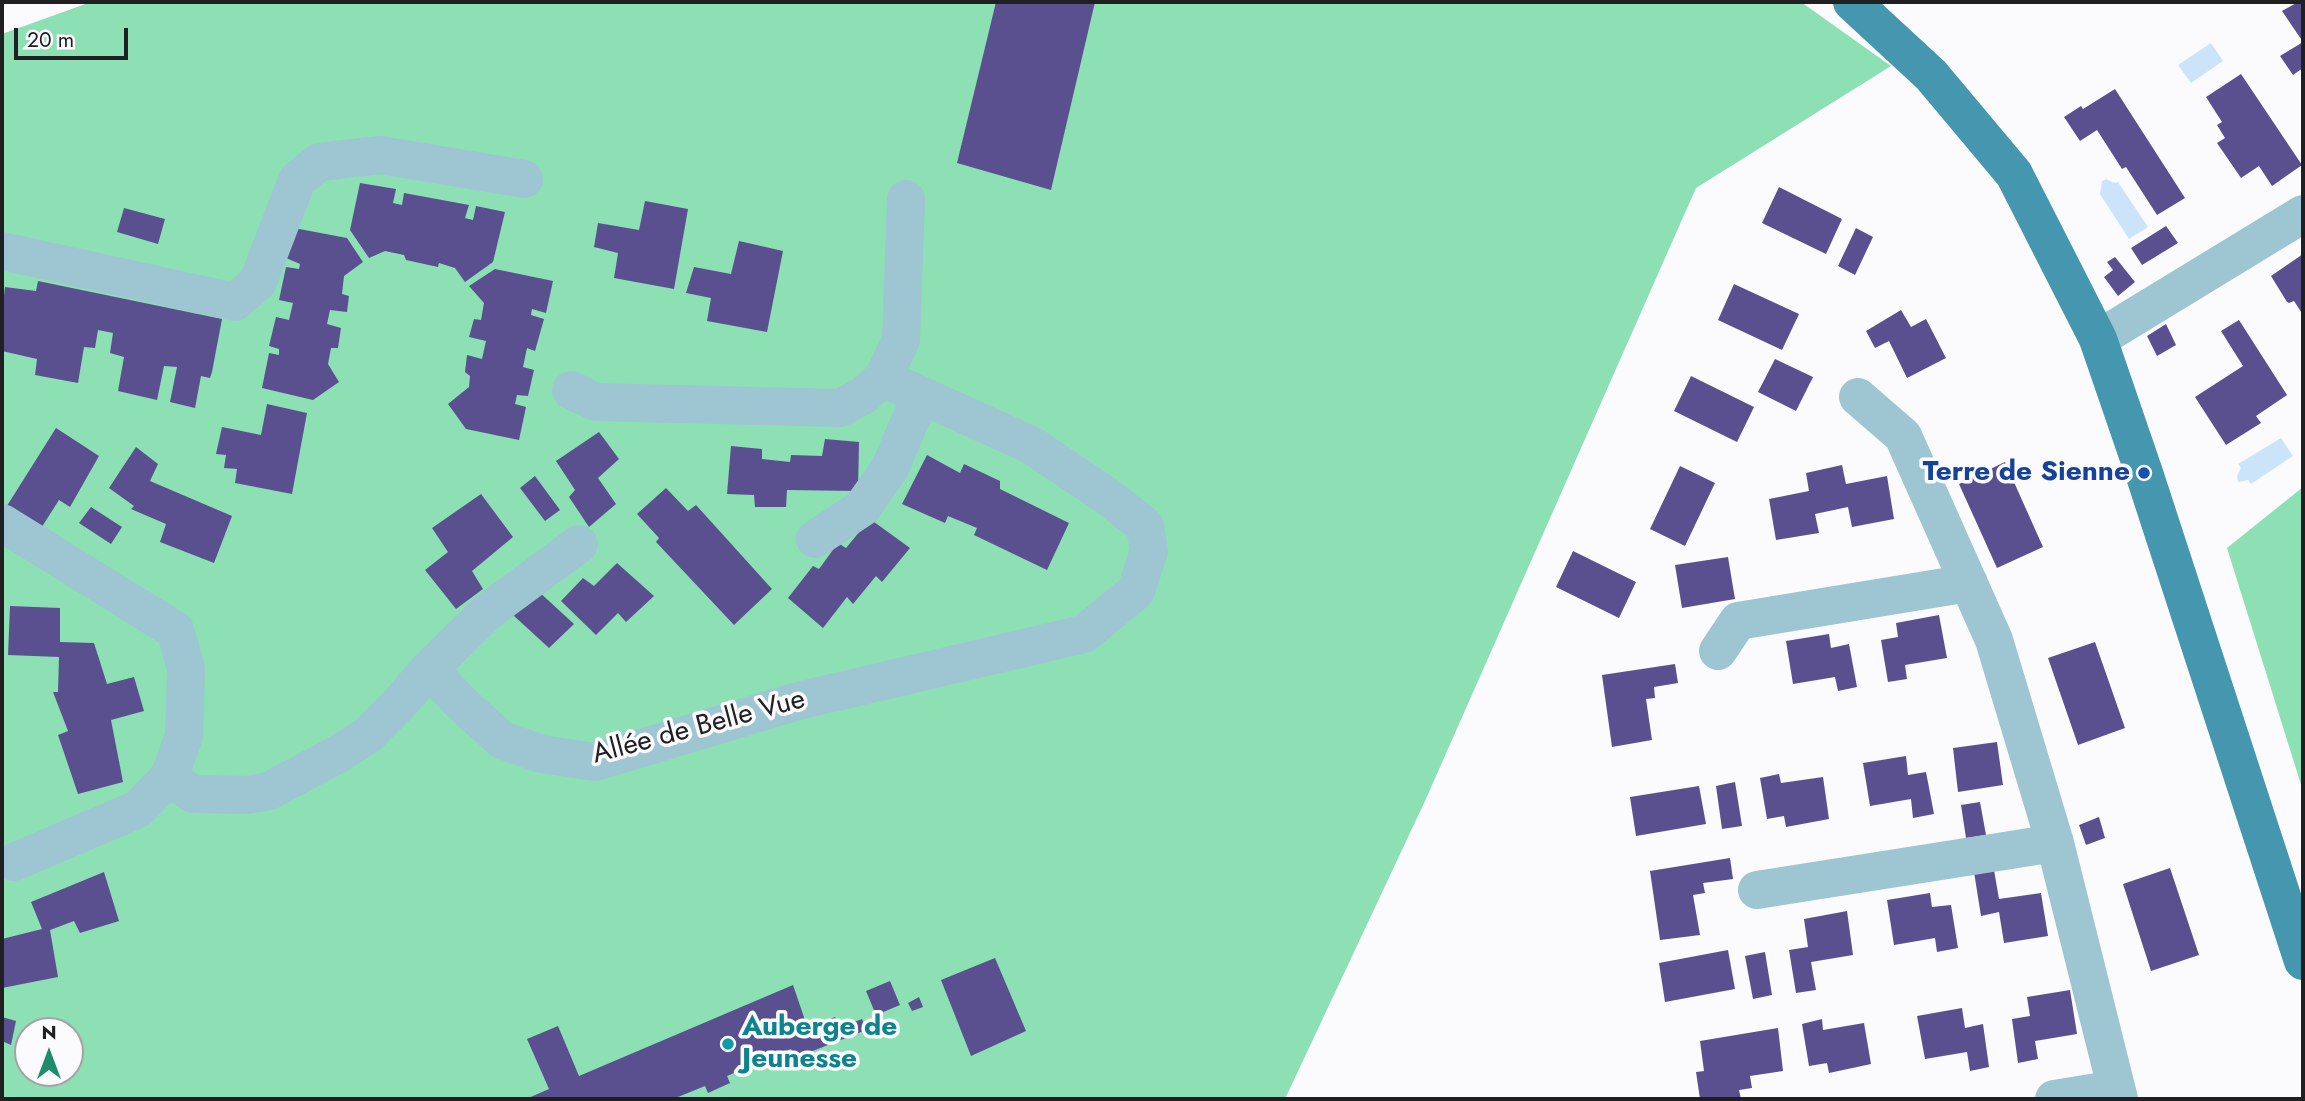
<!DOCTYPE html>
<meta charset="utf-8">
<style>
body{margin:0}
#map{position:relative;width:2305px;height:1101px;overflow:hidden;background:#fbfbfe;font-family:Jost,sans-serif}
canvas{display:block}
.frame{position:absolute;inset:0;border:4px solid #202023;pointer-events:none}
.north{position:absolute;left:14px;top:1017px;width:70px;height:70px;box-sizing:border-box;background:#fbfbfe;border:2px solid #a3a3a6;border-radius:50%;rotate:0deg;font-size:19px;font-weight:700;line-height:28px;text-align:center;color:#202023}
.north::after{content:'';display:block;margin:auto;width:24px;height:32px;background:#1d8d6e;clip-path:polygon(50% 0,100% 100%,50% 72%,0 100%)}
.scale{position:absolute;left:14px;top:28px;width:114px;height:32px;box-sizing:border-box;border:4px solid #202023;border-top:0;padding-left:9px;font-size:21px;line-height:24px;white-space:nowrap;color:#202023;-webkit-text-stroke:5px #fbfbfe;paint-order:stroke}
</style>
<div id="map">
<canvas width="2305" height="1101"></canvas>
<div class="frame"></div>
<div class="north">N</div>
<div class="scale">20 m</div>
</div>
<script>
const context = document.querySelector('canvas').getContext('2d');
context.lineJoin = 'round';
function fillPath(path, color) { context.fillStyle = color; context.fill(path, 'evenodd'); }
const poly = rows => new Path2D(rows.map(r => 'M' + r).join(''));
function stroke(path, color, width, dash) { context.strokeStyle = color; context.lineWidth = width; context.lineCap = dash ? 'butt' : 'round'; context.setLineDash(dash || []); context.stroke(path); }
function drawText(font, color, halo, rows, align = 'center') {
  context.font = font + ' Jost,sans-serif'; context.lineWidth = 7; context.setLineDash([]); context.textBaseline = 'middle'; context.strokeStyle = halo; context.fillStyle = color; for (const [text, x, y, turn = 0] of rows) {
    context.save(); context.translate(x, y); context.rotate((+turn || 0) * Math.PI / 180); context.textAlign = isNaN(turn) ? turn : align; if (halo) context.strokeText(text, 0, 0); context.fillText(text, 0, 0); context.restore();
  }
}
fillPath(poly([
 [91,2,1801,2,1891,66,1696,188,1425,801,1285,1099,2,1099,2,34],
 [28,1031,70,1031,70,1073,28,1073],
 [2303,487,2303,791,2227,548]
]), '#8ddfb4');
fillPath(poly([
 [2211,43,2223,61,2191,83,2178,65],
 [2106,179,2115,183,2118,182,2148,227,2129,239,2100,194,2102,181],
 [2281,438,2293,456,2251,484,2248,480,2238,482,2237,476,2241,468,2238,464]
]), '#cbe4fa');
fillPath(poly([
 [996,2,1095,2,1051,190,957,163],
 [2298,2,2303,2,2303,68,2293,75,2280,56,2303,42,2282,11],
 [2241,74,2302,165,2272,186,2259,166,2241,178,2217,143,2225,138,2217,125,2222,122,2206,97],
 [2115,89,2185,198,2157,215,2126,167,2122,169,2097,130,2080,141,2064,117,2081,106,2083,109],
 [360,183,396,189,393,203,402,205,404,193,469,205,465,218,473,220,476,206,505,212,493,262,465,282,455,268,439,263,438,267,406,260,404,255,385,251,369,258,350,230],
 [1779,187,1842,219,1826,254,1762,223],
 [645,201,688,209,674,289,614,278,618,253,594,247,598,223,639,230],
 [124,208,165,219,158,244,117,232],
 [2166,226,2178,243,2142,265,2131,248],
 [294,228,347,238,363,262,344,276,342,294,349,296,347,312,330,310,327,324,341,328,338,348,331,348,328,364,339,382,313,400,262,388,269,353,279,355,279,349,269,346,276,317,289,320,293,303,279,300,286,267,299,269,300,264,286,258],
 [1856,228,1873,237,1855,275,1838,266],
 [739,241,783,251,767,332,707,321,711,298,686,293,694,267,731,274],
 [2303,254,2303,315,2294,301,2289,303,2287,302,2271,276],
 [2115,257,2135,282,2118,296,2104,277,2113,270,2107,262],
 [495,269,553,281,546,313,532,309,531,315,544,319,535,351,527,348,523,367,534,370,528,396,517,395,515,404,526,407,519,440,466,429,448,404,469,387,470,376,465,372,467,355,482,359,486,341,469,337,474,319,481,320,484,303,469,286],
 [38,281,222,319,212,372,210,378,201,376,195,408,170,402,177,367,164,366,157,400,118,391,124,357,110,353,113,333,98,330,95,348,84,347,78,383,35,375,37,359,2,351,2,312,5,287,36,291],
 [1734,284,1799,314,1782,350,1718,320],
 [1901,310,1911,327,1926,319,1946,358,1907,378,1889,341,1875,348,1866,331],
 [2239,320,2287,395,2256,416,2261,423,2226,445,2195,397,2243,366,2221,331],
 [2166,324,2176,345,2157,356,2147,336],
 [1775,359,1813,377,1796,411,1758,392],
 [1691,376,1754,407,1737,442,1674,411],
 [267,404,307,413,292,494,235,483,237,469,224,468,226,455,216,454,222,427,261,435],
 [56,428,99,456,70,507,59,500,38,533,5,509],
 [599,432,619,459,598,478,616,504,589,527,569,497,575,490,556,461],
 [825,439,859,442,858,491,787,490,786,507,755,507,754,495,727,494,731,446,762,449,762,459,790,462,791,455,822,456],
 [136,447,158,464,150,481,232,516,214,563,160,542,166,524,131,509,134,506,109,488],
 [927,455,960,473,964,464,1000,481,1000,489,1069,523,1047,570,974,535,977,528,948,516,945,523,902,504],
 [2005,462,2043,547,1997,568,1959,484],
 [1842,465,1846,484,1887,476,1894,519,1852,527,1848,507,1815,514,1819,533,1776,540,1769,499,1809,491,1806,473],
 [1680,466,1715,483,1685,546,1650,529],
 [535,476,560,510,545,521,520,488],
 [666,488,688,511,696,505,772,589,734,625,656,542,659,538,637,514],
 [481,494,513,537,472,571,483,589,456,609,425,570,448,552,432,528],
 [91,507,122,527,111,544,79,523],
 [870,519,910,548,882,582,876,576,853,604,847,597,823,628,788,598,813,566,819,569,838,543,846,548],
 [1573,551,1636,582,1619,618,1556,587],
 [1728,557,1735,599,1682,608,1675,565],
 [617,563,654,596,626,622,618,613,596,635,561,601,583,578,594,586],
 [537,590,574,624,549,648,513,615],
 [10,606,60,608,60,642,94,643,107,684,134,677,144,711,111,720,123,782,78,794,58,735,68,731,53,692,58,692,59,657,8,655],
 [1939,615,1947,658,1905,665,1907,679,1888,682,1881,640,1898,637,1896,623],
 [1829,634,1831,648,1849,644,1857,687,1838,691,1835,677,1793,684,1786,641],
 [2095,642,2125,728,2078,745,2048,658],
 [1675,664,1678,683,1654,687,1655,698,1646,699,1652,740,1612,747,1602,675],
 [1997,742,2003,785,1958,792,1953,748],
 [1906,756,1908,775,1926,772,1934,814,1913,818,1911,799,1870,806,1863,763],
 [1779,774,1781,783,1823,777,1829,819,1786,827,1784,816,1767,819,1760,778],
 [1735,782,1742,826,1722,829,1716,786],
 [1699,786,1706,824,1636,836,1630,797],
 [1980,802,1986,835,1966,838,1961,805],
 [2099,817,2105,838,2086,845,2079,825],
 [1730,858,1733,879,1703,883,1705,893,1693,895,1700,935,1660,940,1650,871],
 [2170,868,2199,955,2151,971,2123,884],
 [1994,870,1999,899,2041,893,2048,936,2004,943,1999,912,1981,916,1974,872],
 [104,872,119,921,80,933,74,921,50,930,58,977,2,988,2,939,42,929,31,902],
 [1930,893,1932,907,1951,905,1958,948,1937,952,1935,938,1894,945,1887,900],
 [1847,911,1853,955,1811,962,1816,990,1796,993,1789,950,1808,947,1804,919],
 [1728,950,1735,989,1665,1002,1659,963],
 [1765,952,1772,995,1753,999,1745,956],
 [995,958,1026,1031,971,1056,941,980],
 [890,981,900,1005,876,1015,866,991],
 [793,985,808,1029,835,1017,839,1028,862,1019,866,1030,795,1058,791,1049,727,1076,730,1083,708,1093,705,1086,673,1099,526,1099,549,1089,527,1039,558,1026,579,1076],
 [2070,990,2077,1034,2035,1041,2038,1059,2018,1063,2012,1019,2030,1016,2027,997],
 [919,997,923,1007,912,1011,908,1003],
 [1962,1008,1965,1028,1983,1024,1989,1067,1970,1071,1967,1052,1925,1059,1917,1016],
 [2,1017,16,1021,11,1045,2,1041],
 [1822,1019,1823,1030,1864,1023,1871,1064,1829,1073,1827,1063,1809,1066,1802,1024],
 [1778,1028,1783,1071,1750,1076,1752,1088,1739,1090,1741,1099,1700,1099,1696,1072,1704,1071,1700,1041]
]), '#5a5090');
stroke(poly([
 [2,251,235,302,258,282,297,180,319,162,380,155,524,179],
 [2098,339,2303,214],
 [571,390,596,402,840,408,864,395,883,378,901,340,906,199],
 [1858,397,1903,436,1994,640,2055,843,2119,1099],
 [2,523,175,630,186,668,184,736,169,777,138,809,14,862],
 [815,539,862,508,890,468,921,395],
 [1718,651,1738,621,1969,583],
 [429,669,461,703,502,740,541,754,595,762,798,701,1084,634,1136,591,1149,551,1145,526,1107,496,1031,445,883,378],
 [169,777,193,794,247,795,269,791,340,753,368,735,398,705,429,669,487,612,579,544],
 [1757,890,2055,843],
 [2054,1099,2116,1089]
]), '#9ec6d2', 38);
stroke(poly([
 [1852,2,1931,75,2014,174,2098,339,2144,473,2303,961]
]), '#4497ae', 38);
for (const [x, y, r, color] of [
 [2144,473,7,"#1a4fb4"],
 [728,1044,7,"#0f9aa8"]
]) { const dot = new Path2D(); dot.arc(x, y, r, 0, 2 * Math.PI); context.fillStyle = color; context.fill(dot); stroke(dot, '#fbfbfe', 2.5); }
drawText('bold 28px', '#164399', '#fbfbfe', [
 ["Terre de Sienne",2130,473]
], 'right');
drawText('28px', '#202023', '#fbfbfe', [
 ["Allée de Belle Vue",699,728,-15]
]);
drawText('bold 28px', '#0d838f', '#fbfbfe', [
 ["Auberge de",742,1028],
 ["Jeunesse",742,1060]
], 'left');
</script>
